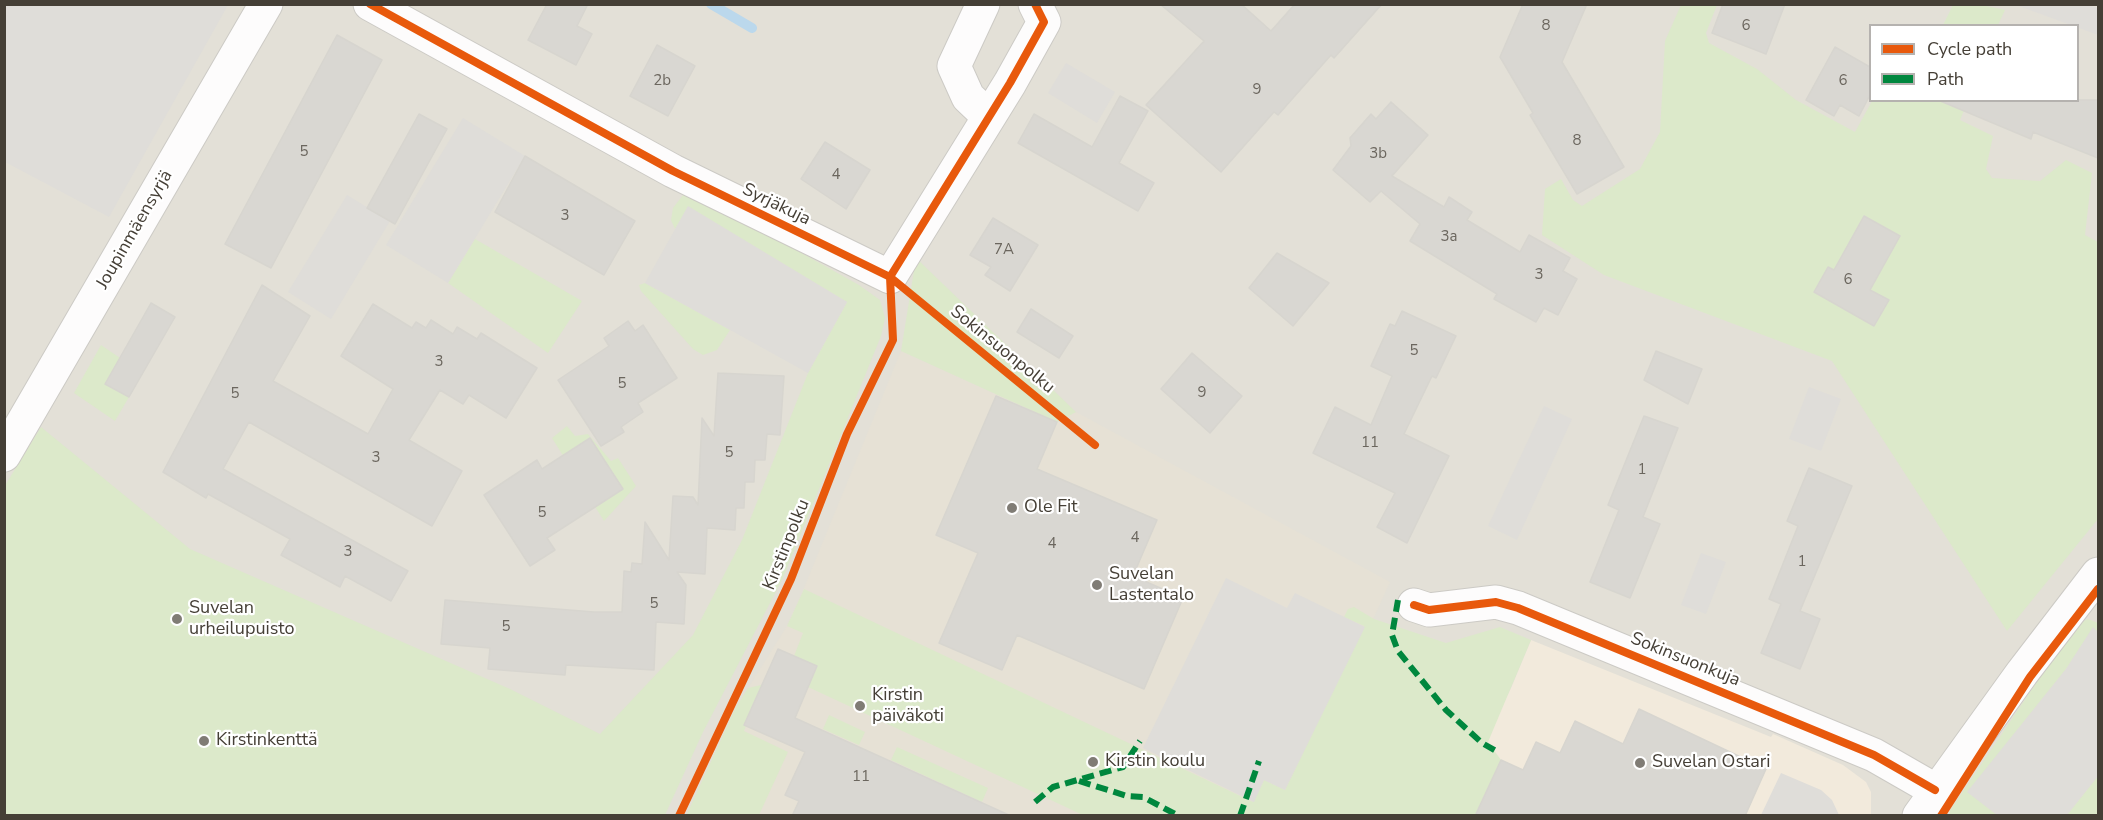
<!DOCTYPE html>
<meta charset="utf-8">
<style>
body{margin:0}
#map{position:relative;width:2103px;height:820px;overflow:hidden;background:#efeee9;font-family:"Nunito Sans",sans-serif}
canvas{display:block}
.frame{position:absolute;inset:0;border:6px solid #453f36;pointer-events:none}
.legend{position:absolute;left:1869px;top:24px;width:210px;height:78px;box-sizing:border-box;background:#fff;border:2px solid #b5b2af;margin:0;padding:8px 10px;list-style:none;font-size:18px;color:#453f36}
.legend li{display:flex;align-items:center;gap:12px;height:30px}
.legend b{width:30px;border:2px solid #b5b2af}
</style>
<div id="map">
<canvas width="2103" height="820"></canvas>
<div class="frame"></div>
<ul class="legend">
<li><b style="height:8px;background:#e8590c"></b>Cycle path</li>
<li><b style="height:8px;background:#00873e"></b>Path</li>
</ul>
</div>
<script>
const context = document.querySelector('canvas').getContext('2d');
context.lineJoin = 'round';
function fillPath(path, color) { context.fillStyle = color; context.fill(path, 'evenodd'); }
const poly = rows => new Path2D(rows.map(r => 'M' + r).join(''));
function stroke(path, color, width, dash) { context.strokeStyle = color; context.lineWidth = width; context.lineCap = dash ? 'butt' : 'round'; context.setLineDash(dash || []); context.stroke(path); }
function drawText(font, color, halo, rows, align = 'center') {
  context.font = font + ' "Nunito Sans",sans-serif'; context.lineWidth = 4.5; context.setLineDash([]); context.textBaseline = 'middle'; context.strokeStyle = halo; context.fillStyle = color; for (const [text, x, y, turn = 0] of rows) {
    context.save(); context.translate(x, y); context.rotate((+turn || 0) * Math.PI / 180); context.textAlign = isNaN(turn) ? turn : align; if (halo) context.strokeText(text, 0, 0); context.fillText(text, 0, 0); context.restore();
  }
}
fillPath(poly([
 [5,5,2098,5,2098,815,5,815],
 [1870,26,2078,26,2078,100,1870,100]
]), '#e3e0d7');
fillPath(poly([
 [1531,640,1771,737,1773,734,1843,765,1866,782,1871,792,1871,816,1446,816,1511,688]
]), '#f2eadc');
fillPath(poly([
 [901,351,1057,422,1076,412,1390,582,1284,815,686,816,735,709,787,626,802,593]
]), '#e6e1d5');
fillPath(poly([
 [1681,5,1717,5,1706,33,1709,43,1757,69,1796,100,1855,132,1872,101,1968,101,1960,120,1993,136,1986,169,1992,178,2040,181,2066,160,2092,173,2085,235,2098,242,2098,519,2007,631,1832,361,1604,275,1542,235,1545,189,1561,179,1573,200,1582,206,1640,169,1660,132,1665,41],
 [1953,5,1982,5,2005,10,1998,25,1943,25],
 [692,192,859,285,880,300,885,318,881,336,783,578,703,732,665,815,5,815,4,487,41,427,190,549,510,689,600,734,693,635,742,540,808,373,847,302,688,207,675,229,671,220,673,208,683,195],
 [475,239,582,301,548,353,448,283],
 [916,258,1076,412,1057,422,901,351],
 [645,283,730,330,717,350,703,355,693,349,641,291,639,285],
 [101,345,120,358,105,384,129,397,115,421,74,393],
 [567,426,575,436,588,434,611,461,618,458,636,486,604,521,552,438],
 [804,589,1253,802,1264,780,1285,790,1364,626,1344,617,1348,609,1354,607,1374,619,1446,643,1500,627,1531,640,1488,742,1501,760,1475,815,1085,816,808,687,810,682,794,656,803,633,787,626],
 [2088,619,2098,623,2098,632,2093,628,2066,669,1968,792,1997,815,1951,815,1949,812,2076,624],
 [765,684,756,698,744,725,746,726,744,731,788,752,759,815,686,816,735,709,748,688],
 [829,715,865,732,859,745,823,729],
 [897,747,988,788,982,802,891,760],
 [2098,776,2098,815,2067,815]
]), '#dce9ca');
fillPath(poly([
 [4,5,228,5,109,217,5,162],
 [2089,5,2098,8,2098,35,2016,5],
 [1066,63,1115,92,1097,123,1048,93],
 [463,118,525,156,448,283,386,245],
 [347,195,390,221,331,319,288,292],
 [688,206,847,302,808,373,645,283],
 [1809,387,1841,399,1821,451,1789,439],
 [1544,406,1572,419,1517,540,1488,526],
 [1701,553,1726,562,1706,614,1681,605],
 [1226,578,1287,608,1295,593,1365,627,1285,790,1264,780,1254,802,1143,748],
 [2093,627,2098,632,2098,776,2067,815,1997,815,1967,792,2066,669],
 [1781,773,1821,790,1832,800,1839,815,1761,815]
]), '#dfddd9');
stroke(poly([
 [711,4,752,28]
]), '#bbd8ec', 10);
const building = poly([
 [547,4,588,4,577,26,592,34,576,65,528,40,547,4],
 [1160,4,1241,4,1271,31,1295,4,1382,4,1334,58,1331,55,1278,115,1274,112,1221,172,1146,105,1204,41,1160,4],
 [1523,4,1587,4,1562,62,1624,167,1577,194,1530,115,1533,113,1500,57,1523,4],
 [1723,4,1785,4,1766,54,1712,33,1723,4],
 [337,35,382,60,271,268,225,244,337,35],
 [657,45,695,66,668,116,630,96,657,45],
 [1835,47,1870,67,1870,95,1859,116,1840,105,1834,116,1806,100,1835,47],
 [1120,96,1148,111,1119,163,1154,183,1138,211,1018,143,1034,114,1092,147,1120,96],
 [1938,100,2098,100,2098,158,2033,132,2031,139,1938,100],
 [1391,102,1428,135,1392,176,1444,207,1449,197,1472,212,1467,220,1520,252,1529,235,1570,258,1563,271,1577,279,1558,315,1544,308,1536,322,1494,299,1497,294,1410,241,1420,224,1381,191,1370,202,1333,170,1351,146,1350,138,1371,114,1376,119,1391,102],
 [419,114,447,129,395,224,367,208,419,114],
 [825,142,870,170,846,209,801,179,825,142],
 [525,156,635,221,604,275,495,212,525,156],
 [1864,216,1900,236,1870,290,1889,300,1874,326,1814,292,1828,267,1834,270,1864,216],
 [993,218,1038,245,1010,291,985,275,991,267,970,255,993,218],
 [1277,253,1329,283,1293,326,1249,288,1277,253],
 [262,285,310,316,273,381,368,434,393,389,341,356,373,304,412,328,416,322,426,328,431,320,453,334,457,327,477,339,481,333,537,368,506,418,469,395,463,404,440,390,409,440,462,471,432,526,249,422,223,469,408,571,391,601,345,576,340,587,281,555,290,539,208,494,206,498,163,472,262,285],
 [151,303,175,317,129,397,105,384,151,303],
 [1031,309,1073,336,1059,358,1017,332,1031,309],
 [1402,311,1456,336,1436,378,1432,376,1404,434,1449,456,1407,543,1377,527,1395,493,1313,453,1335,407,1371,425,1392,376,1371,366,1390,324,1395,326,1402,311],
 [628,321,635,331,643,325,677,378,638,403,643,412,621,427,624,432,601,446,558,380,609,346,604,338,628,321],
 [1656,351,1702,369,1688,404,1644,380,1656,351],
 [1192,353,1242,396,1210,433,1161,389,1192,353],
 [718,373,784,376,780,435,767,434,765,460,755,460,754,482,745,482,744,508,736,508,735,530,707,528,705,574,677,572,686,585,684,624,656,622,654,670,566,665,565,675,488,669,490,648,441,644,445,600,594,612,622,612,624,571,631,572,632,563,642,564,645,522,669,560,673,496,693,497,698,505,702,418,714,436,718,373],
 [996,396,1057,422,1037,469,1157,520,1133,576,1183,598,1144,689,1017,635,1002,670,939,643,978,553,936,535,996,396],
 [1644,416,1678,428,1643,517,1660,524,1630,598,1590,582,1619,510,1608,505,1644,416],
 [590,438,623,489,547,538,555,550,530,566,484,495,537,460,542,469,590,438],
 [1809,468,1852,486,1800,611,1820,619,1800,669,1761,653,1781,604,1769,599,1798,526,1787,521,1809,468],
 [778,649,817,666,795,718,1011,816,792,816,799,801,785,795,805,752,744,725,778,649],
 [1639,709,1766,769,1745,816,1475,816,1501,760,1523,770,1536,742,1560,753,1575,721,1623,744,1639,709]
]);
fillPath(building, '#d9d7d2');
stroke(building, '#d7d5cf', 1.5);
const street = poly([
 [370,4,673,171,890,277,1010,83,1044,22,1035,4],
 [983,4,954,66,968,97,989,117],
 [4,455,266,4],
 [1414,605,1429,610,1496,602,1518,608,1874,755,1935,790],
 [1919,816,2022,673,2098,574]
]);
stroke(street, '#cccac5', 35);
stroke(street, '#fdfcfc', 33);
stroke(poly([
 [1398,600,1392,635,1398,651,1446,710,1482,743,1496,751],
 [1079,781,1127,796,1143,797,1179,816],
 [1035,802,1053,787,1123,767,1140,741],
 [1240,816,1259,761]
]), '#00873e', 6, [12, 6]);
stroke(poly([
 [370,4,673,171,890,277,1010,83,1044,22,1035,4],
 [890,277,1095,445],
 [1414,605,1429,610,1496,602,1518,608,1874,755,1935,790],
 [679,816,791,579,847,434,893,340,890,277],
 [1941,816,2030,677,2098,589]
]), '#e8590c', 8);
for (const [x, y, r, color] of [
 [1012,508,6,"#807c75"],
 [1097,585,6,"#807c75"],
 [177,619,6,"#807c75"],
 [860,706,6,"#807c75"],
 [204,741,6,"#807c75"],
 [1093,762,6,"#807c75"],
 [1640,763,6,"#807c75"]
]) { const dot = new Path2D(); dot.arc(x, y, r, 0, 2 * Math.PI); context.fillStyle = color; context.fill(dot); stroke(dot, '#fff', 2); }
drawText('15px', '#6b665e', null, [
 ["8",1546,26],
 ["6",1746,26],
 ["2b",662,81],
 ["6",1843,81],
 ["9",1257,90],
 ["8",1577,141],
 ["5",304,152],
 ["3b",1378,154],
 ["4",836,175],
 ["3",565,216],
 ["3a",1449,237],
 ["7A",1004,250],
 ["3",1539,275],
 ["6",1848,280],
 ["5",1414,351],
 ["3",439,362],
 ["5",622,384],
 ["9",1202,393],
 ["5",235,394],
 ["11",1370,443],
 ["5",729,453],
 ["3",376,458],
 ["1",1642,470],
 ["5",542,513],
 ["4",1135,538],
 ["4",1052,544],
 ["3",348,552],
 ["1",1802,562],
 ["5",654,604],
 ["5",506,627],
 ["11",861,777]
]);
drawText('18px', '#453f36', '#fff', [
 ["Syrjäkuja",776,205,26],
 ["Joupinmäensyrjä",135,230,-60],
 ["Sokinsuonpolku",1002,350,39],
 ["Kirstinpolku",787,545,-68],
 ["Sokinsuonkuja",1685,660,22]
]);
drawText('18px', '#453f36', '#fff', [
 ["Ole Fit",1024,508],
 ["Suvelan",1109,575],
 ["Lastentalo",1109,596],
 ["Suvelan",189,609],
 ["urheilupuisto",189,630],
 ["Kirstin",872,696],
 ["päiväkoti",872,717],
 ["Kirstinkenttä",216,741],
 ["Kirstin koulu",1105,762],
 ["Suvelan Ostari",1652,763]
], 'left');
</script>
